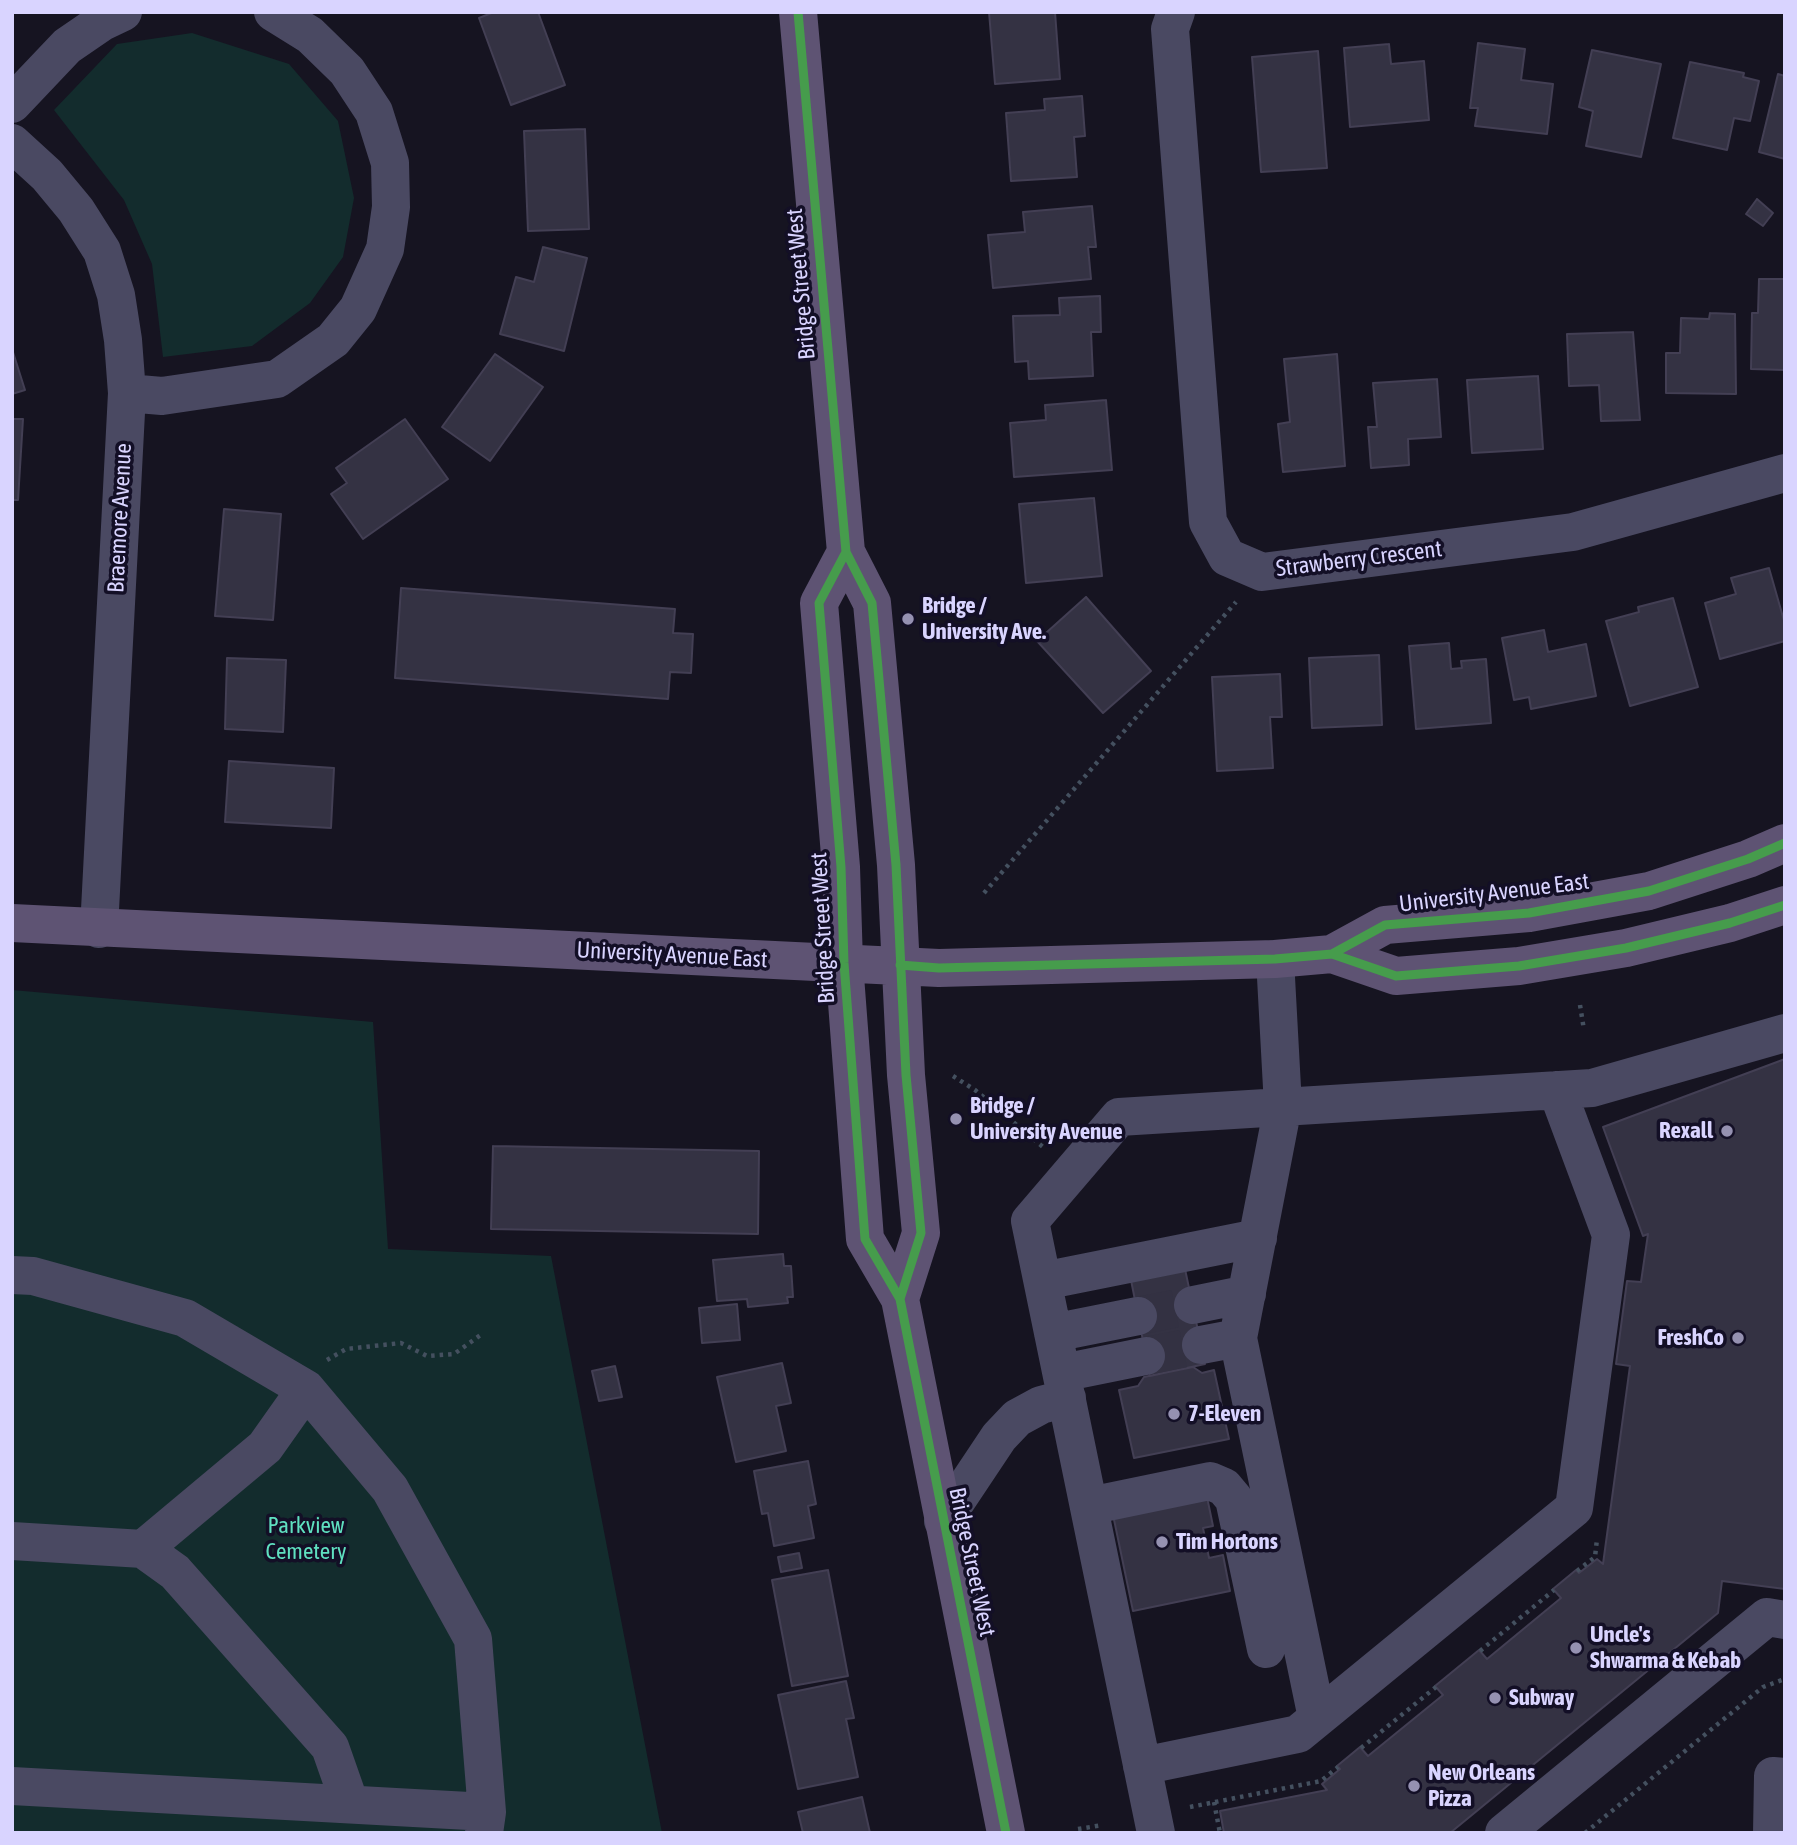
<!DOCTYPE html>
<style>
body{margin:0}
#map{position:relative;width:1797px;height:1845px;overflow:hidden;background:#161421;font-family:"Asap Condensed",sans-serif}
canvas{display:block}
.frame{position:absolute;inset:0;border:14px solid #d9d4ff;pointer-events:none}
</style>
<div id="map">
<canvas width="1797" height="1845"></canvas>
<div class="frame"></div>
</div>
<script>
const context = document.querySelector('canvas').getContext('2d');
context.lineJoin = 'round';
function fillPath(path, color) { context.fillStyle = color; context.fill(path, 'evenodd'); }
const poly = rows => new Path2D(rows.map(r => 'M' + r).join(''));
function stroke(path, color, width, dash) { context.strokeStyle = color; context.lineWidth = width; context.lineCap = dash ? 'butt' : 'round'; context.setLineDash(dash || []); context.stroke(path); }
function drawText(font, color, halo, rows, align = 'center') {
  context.font = font + ' "Asap Condensed",sans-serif'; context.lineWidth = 7; context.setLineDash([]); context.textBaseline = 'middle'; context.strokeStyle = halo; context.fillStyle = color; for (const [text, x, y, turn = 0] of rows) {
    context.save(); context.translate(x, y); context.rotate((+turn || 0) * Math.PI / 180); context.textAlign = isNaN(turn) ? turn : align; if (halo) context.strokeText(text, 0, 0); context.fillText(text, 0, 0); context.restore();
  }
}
fillPath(poly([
 [192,33,289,64,338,121,354,198,343,257,310,303,252,346,163,357,152,264,124,200,54,110,117,44],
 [12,990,373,1022,388,1249,551,1256,662,1833,12,1833]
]), '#132c2d');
const building = poly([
 [494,12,538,12,565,85,511,105,479,18,494,12],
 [989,12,1055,12,1060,79,995,84,989,12],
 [1478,43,1525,49,1521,80,1553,84,1547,134,1475,126,1478,108,1470,108,1478,43],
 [1389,44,1391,64,1424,61,1429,120,1350,127,1344,48,1389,44],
 [1592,50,1661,64,1641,157,1586,146,1593,111,1579,107,1592,50],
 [1318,51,1327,168,1261,172,1252,57,1318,51],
 [1690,62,1744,73,1743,77,1759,81,1750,121,1734,118,1727,150,1673,138,1690,62],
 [1778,74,1785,76,1785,159,1759,152,1778,74],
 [1082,96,1085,136,1074,137,1077,177,1011,181,1006,113,1045,110,1044,99,1082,96],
 [585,129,589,229,528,231,524,131,585,129],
 [1757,199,1773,213,1763,226,1746,214,1757,199],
 [1092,206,1096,247,1088,247,1091,279,993,288,988,235,1025,232,1023,212,1092,206],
 [543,247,587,258,564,351,500,334,516,277,534,282,543,247],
 [1759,279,1785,279,1785,370,1751,369,1752,313,1758,313,1759,279],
 [1100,296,1101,332,1091,332,1093,376,1029,379,1028,361,1015,362,1013,316,1060,315,1059,298,1100,296],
 [1710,313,1735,314,1736,394,1666,393,1666,353,1680,353,1681,318,1709,319,1710,313],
 [1633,332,1640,420,1601,421,1599,385,1569,386,1567,334,1633,332],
 [12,349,25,390,12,394,12,349],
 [495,354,543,387,490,461,442,427,495,354],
 [1337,354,1345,466,1283,472,1278,424,1290,422,1284,359,1337,354],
 [1538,376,1543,449,1472,453,1467,380,1538,376],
 [1437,379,1441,437,1408,439,1409,465,1371,468,1368,427,1377,427,1373,383,1437,379],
 [1106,400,1112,470,1014,477,1010,423,1046,420,1045,405,1106,400],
 [12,419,23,419,18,500,12,500,12,419],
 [405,419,448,479,363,539,331,494,347,483,336,468,405,419],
 [1094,498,1102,576,1026,583,1019,504,1094,498],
 [224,509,281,514,273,620,215,616,224,509],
 [1769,568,1785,624,1785,641,1720,659,1705,603,1736,594,1731,578,1769,568],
 [401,588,675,609,673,633,693,634,691,673,670,672,668,699,395,678,401,588],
 [1086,597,1151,671,1103,713,1037,641,1086,597],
 [1673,598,1698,687,1630,706,1606,621,1639,612,1638,607,1673,598],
 [1544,630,1548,652,1586,644,1596,696,1531,709,1529,697,1514,700,1502,638,1544,630],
 [1449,643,1451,669,1462,668,1461,661,1486,659,1491,723,1416,729,1409,646,1449,643],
 [1379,655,1382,725,1312,728,1309,658,1379,655],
 [227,658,286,660,283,732,225,729,227,658],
 [1280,674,1282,717,1270,717,1273,768,1217,771,1212,677,1280,674],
 [229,761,334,768,331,828,225,822,229,761],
 [1785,1059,1785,1589,1722,1581,1718,1613,1450,1833,1224,1833,1220,1811,1327,1790,1322,1784,1340,1769,1337,1766,1360,1747,1368,1756,1443,1695,1435,1686,1479,1650,1487,1659,1561,1598,1553,1589,1576,1570,1579,1573,1597,1559,1603,1564,1630,1366,1616,1364,1627,1281,1641,1282,1648,1234,1643,1236,1603,1127,1785,1059],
 [493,1146,759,1151,758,1234,491,1229,493,1146],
 [783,1254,784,1266,791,1266,793,1297,787,1297,788,1303,748,1307,747,1299,717,1301,713,1260,783,1254],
 [1185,1269,1205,1364,1150,1376,1131,1280,1185,1269],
 [737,1304,740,1340,702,1343,699,1308,737,1304],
 [782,1363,791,1403,776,1406,786,1451,736,1462,717,1377,782,1363],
 [615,1366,622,1397,599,1401,592,1371,615,1366],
 [1193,1367,1202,1373,1214,1370,1229,1439,1134,1458,1119,1390,1138,1386,1144,1377,1193,1367],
 [808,1461,816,1504,808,1506,814,1538,774,1546,768,1513,762,1514,754,1471,808,1461],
 [1207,1497,1213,1526,1203,1528,1209,1558,1223,1555,1230,1591,1133,1611,1112,1510,1207,1497],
 [799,1553,802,1568,781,1572,778,1557,799,1553],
 [828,1570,848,1676,792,1686,772,1580,828,1570],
 [846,1681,854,1718,846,1719,858,1777,798,1789,778,1695,846,1681],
 [862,1797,870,1833,803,1833,798,1812,862,1797]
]);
fillPath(building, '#343243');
stroke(building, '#433f54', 2);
stroke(poly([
 [1138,1316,1193,1305],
 [1146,1356,1201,1345]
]), '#333142', 38, [38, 19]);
stroke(poly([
 [984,893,1236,602],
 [1580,1005,1584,1030],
 [953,1076,975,1090,1043,1147],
 [327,1360,346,1349,401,1343,427,1356,454,1354,482,1334],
 [1577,1571,1595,1557,1597,1539],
 [1480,1651,1554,1590],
 [1361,1748,1436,1687],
 [1214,1802,1220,1833],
 [1190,1807,1321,1781,1338,1767],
 [1078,1829,1103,1825],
 [1585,1833,1763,1687,1785,1679]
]), '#44505f', 4.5, [3.5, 5]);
stroke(poly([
 [1176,12,1170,29,1208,522,1227,557,1262,572,1573,532,1785,473],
 [12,104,67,46,102,22,123,12],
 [12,143,47,175,76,210,102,251,116,295,123,340,127,393,99,929],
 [127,393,162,396,277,379,333,340,358,309,385,249,391,207,390,163,374,112,347,71,310,35,273,12],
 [1275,959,1283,1106,1238,1338,1317,1718],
 [12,1275,33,1276,185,1318,306,1389,390,1489,473,1639,487,1812,484,1833],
 [1043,1281,1258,1238],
 [1193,1305,1247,1294],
 [1053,1333,1138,1316],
 [1201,1345,1238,1338],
 [1062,1373,1146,1356],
 [1089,1506,1210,1481,1224,1487,1234,1499,1266,1649],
 [943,1521,999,1437,1017,1418,1041,1405,1067,1398],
 [12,1541,143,1549,265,1447,306,1389],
 [143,1549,175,1572,330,1747,350,1804],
 [1142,1766,1298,1734,1574,1508,1611,1235,1557,1090],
 [12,1786,487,1812],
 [1156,1833,1030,1221,1119,1117,1592,1088,1785,1033],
 [1504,1833,1767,1617,1785,1620],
 [1772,1833,1773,1776,1785,1777]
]), '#4a4962', 38);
stroke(poly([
 [798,12,846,552,872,603,896,865,906,1075,921,1233,900,1299],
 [846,552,819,603,841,867,844,963,865,1239,900,1299,1006,1833],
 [12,923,939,968,1275,959,1332,954,1396,976,1519,966,1626,948,1730,923,1785,905],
 [1332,954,1385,925,1529,913,1649,891,1748,859,1785,843]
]), '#5e5373', 38);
stroke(poly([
 [798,12,846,552,872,603,896,865,906,1075,921,1233,900,1299],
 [846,552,819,603,841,867,844,963,865,1239,900,1299,1006,1833],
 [1332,954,1385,925,1529,913,1649,891,1748,859,1785,843],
 [900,965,939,968,1275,959,1332,954,1396,976,1519,966,1626,948,1730,923,1785,905]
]), '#469c4c', 9);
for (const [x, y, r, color] of [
 [908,619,7,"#9591b1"],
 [956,1119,7,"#9591b1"],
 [1727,1131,7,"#9591b1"],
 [1738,1338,7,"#9591b1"],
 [1174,1414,7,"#9591b1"],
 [1162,1542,7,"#9591b1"],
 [1576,1648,7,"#9591b1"],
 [1495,1698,7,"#9591b1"],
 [1414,1786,7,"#9591b1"]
]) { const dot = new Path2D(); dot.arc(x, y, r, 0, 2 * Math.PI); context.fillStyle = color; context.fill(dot); stroke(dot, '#130f26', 2.5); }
drawText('23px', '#d9d4ff', '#130f26', [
 ["Bridge Street West",801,284,-95],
 ["Braemore Avenue",120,518,-87],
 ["Strawberry Crescent",1359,559,-7],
 ["University Avenue East",1494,893,-7],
 ["Bridge Street West",823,928,-93],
 ["University Avenue East",672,955,3],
 ["Bridge Street West",972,1562,78]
]);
drawText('bold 23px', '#d9d4ff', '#130f26', [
 ["Bridge /",922,606],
 ["University Ave.",922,632],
 ["Bridge /",970,1106],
 ["University Avenue",970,1132],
 ["Rexall",1713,1131,"right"],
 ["FreshCo",1724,1338,"right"],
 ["7-Eleven",1188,1414],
 ["Tim Hortons",1176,1542],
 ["Uncle's",1590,1635],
 ["Shwarma & Kebab",1590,1661],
 ["Subway",1509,1698],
 ["New Orleans",1428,1773],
 ["Pizza",1428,1799]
], 'left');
drawText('23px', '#5fe0c0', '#130f26', [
 ["Parkview",306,1526],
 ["Cemetery",306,1552]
]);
</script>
